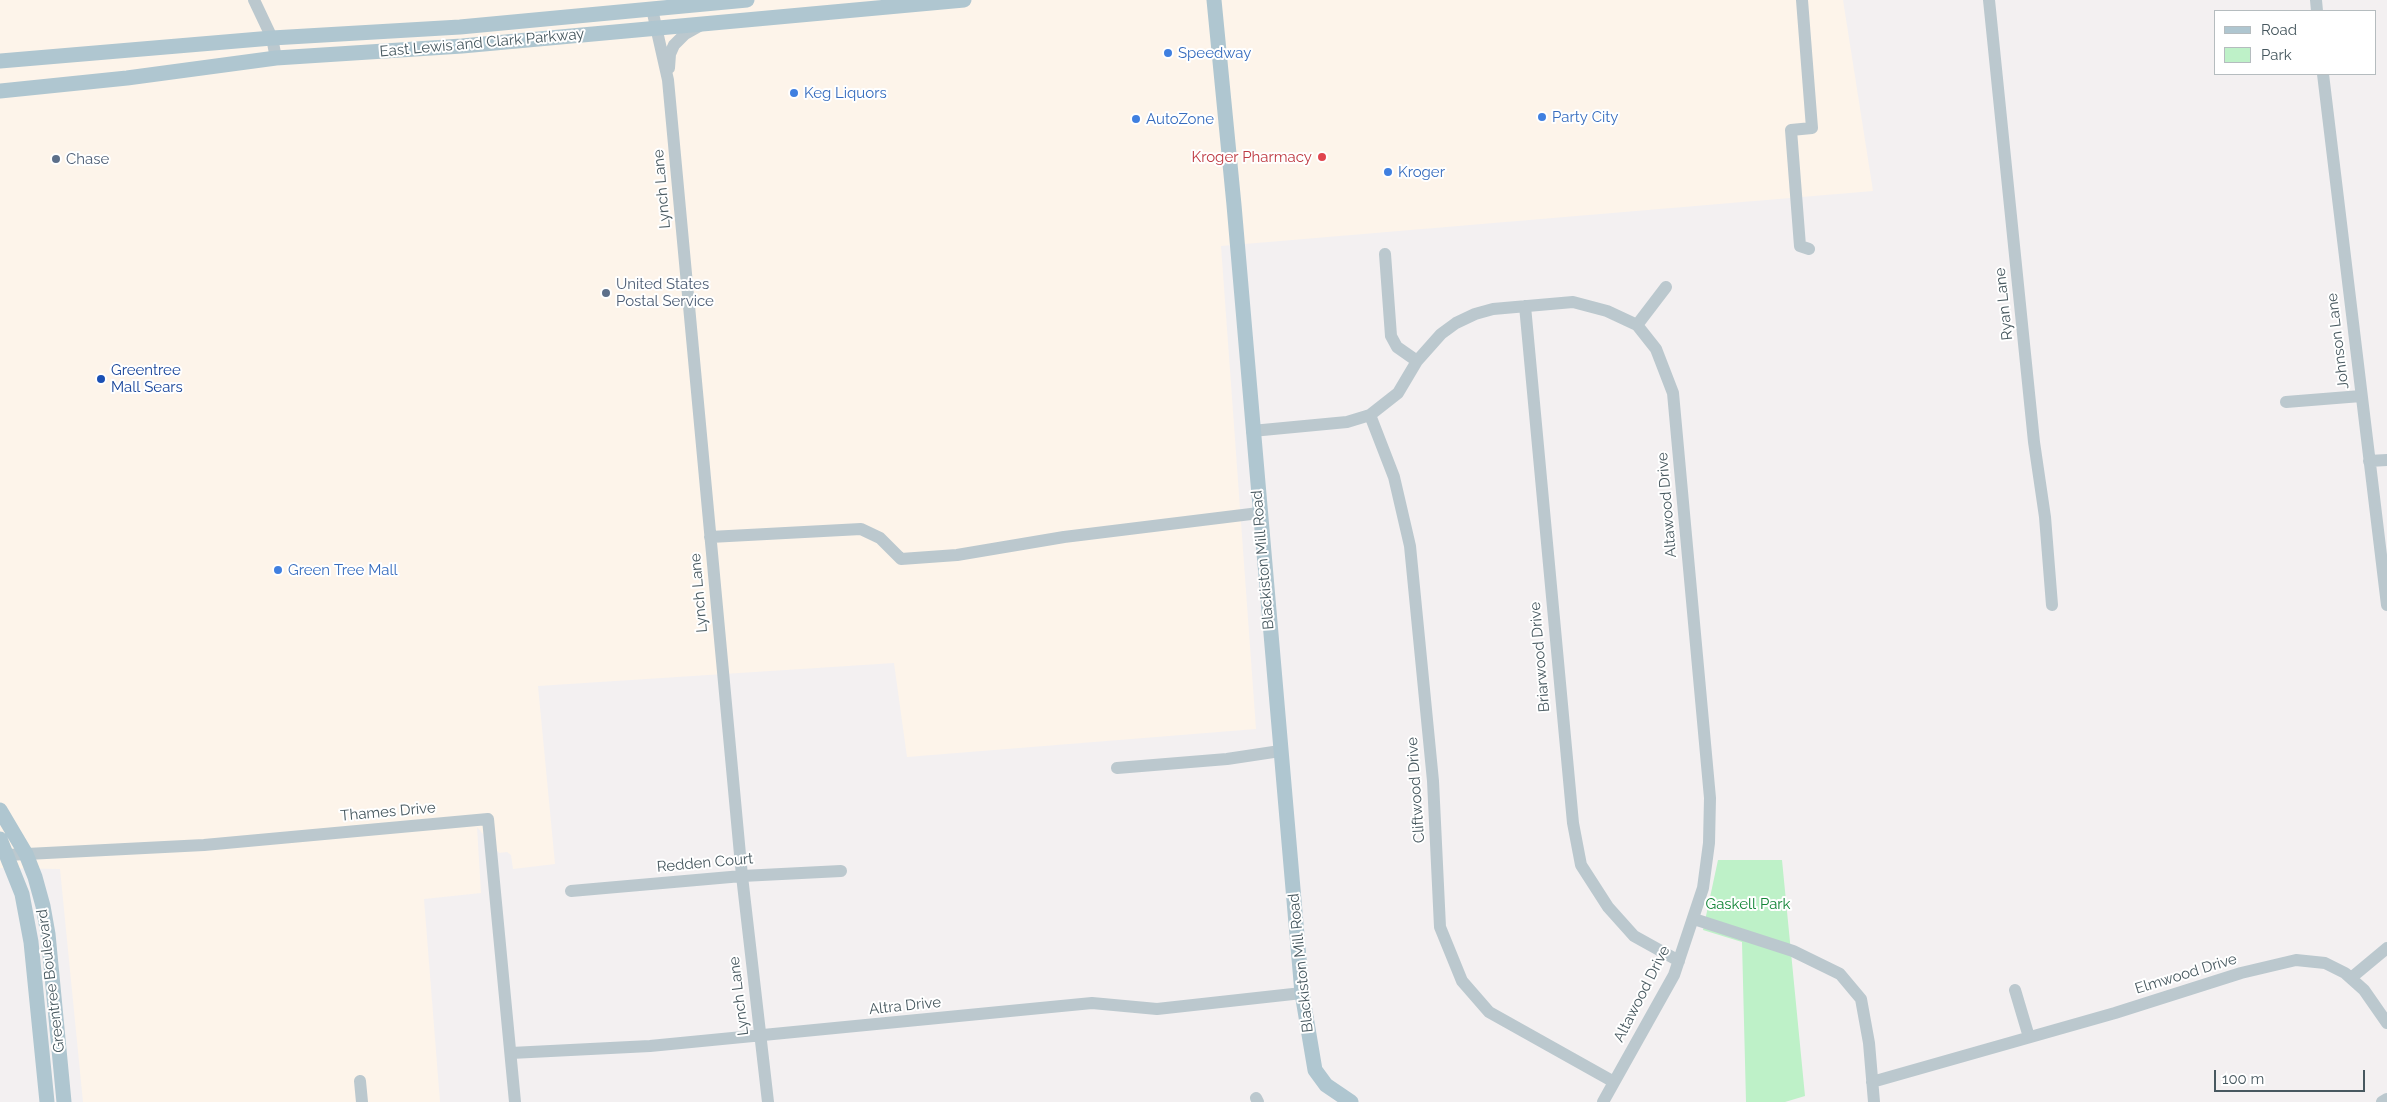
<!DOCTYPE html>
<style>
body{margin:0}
#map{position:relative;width:2387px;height:1102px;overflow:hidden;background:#f3f0f1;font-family:Raleway,sans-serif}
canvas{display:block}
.legend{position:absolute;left:2214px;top:10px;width:162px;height:65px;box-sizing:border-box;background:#fff;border:1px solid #b5bcbf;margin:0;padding:6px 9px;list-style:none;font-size:15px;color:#47585f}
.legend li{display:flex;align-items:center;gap:10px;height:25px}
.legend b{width:25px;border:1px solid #b5bcbf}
.scale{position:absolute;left:2214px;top:1070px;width:151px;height:22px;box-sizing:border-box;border:2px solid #47585f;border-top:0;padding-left:6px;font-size:15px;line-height:18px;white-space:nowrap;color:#47585f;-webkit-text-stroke:4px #fff;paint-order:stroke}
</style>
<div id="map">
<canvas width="2387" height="1102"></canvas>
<ul class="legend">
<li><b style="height:6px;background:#afc6d0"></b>Road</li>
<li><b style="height:14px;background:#bef1c8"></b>Park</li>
</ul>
<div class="scale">100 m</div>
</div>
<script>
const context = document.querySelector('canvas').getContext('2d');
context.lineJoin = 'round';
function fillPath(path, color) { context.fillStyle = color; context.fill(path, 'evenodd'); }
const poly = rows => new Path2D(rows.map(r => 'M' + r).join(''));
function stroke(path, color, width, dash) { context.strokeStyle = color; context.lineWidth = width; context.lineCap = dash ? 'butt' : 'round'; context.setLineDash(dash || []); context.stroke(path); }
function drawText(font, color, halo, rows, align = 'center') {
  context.font = font + ' Raleway,sans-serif'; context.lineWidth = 4; context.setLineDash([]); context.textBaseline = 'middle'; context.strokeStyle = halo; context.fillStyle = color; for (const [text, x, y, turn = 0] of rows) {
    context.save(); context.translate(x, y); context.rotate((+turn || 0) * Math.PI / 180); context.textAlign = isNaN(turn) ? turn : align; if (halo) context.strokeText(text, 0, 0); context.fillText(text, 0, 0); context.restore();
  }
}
fillPath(poly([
 [0,0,1843,0,1873,191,1221,246,1256,729,907,757,894,663,538,686,555,864,513,869,511,855,507,852,499,853,477,827,481,893,424,899,440,1102,83,1102,60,869,0,868]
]), '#fdf4ea');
fillPath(poly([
 [1718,860,1782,860,1805,1096,1785,1102,1746,1102,1742,942,1703,930]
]), '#bef1c8');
stroke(poly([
 [254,0,272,38,276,58],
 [1802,0,1812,128,1791,130,1800,246,1809,249],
 [1989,0,2034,442,2045,517,2052,605],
 [2316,0,2317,11],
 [652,9,668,80,742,876,768,1102],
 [669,68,670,54,674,45,685,34,701,25],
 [2323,74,2387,605],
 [1385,254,1391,336,1397,347,1417,361],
 [1525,306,1573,823,1581,865,1608,907,1634,936,1679,961],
 [1637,325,1666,287],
 [2286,402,2361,396],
 [1370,415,1394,477,1410,546,1433,781,1440,927,1462,981,1489,1012,1614,1082],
 [1252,431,1347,422,1370,415,1398,393,1417,361,1441,334,1456,323,1475,314,1493,309,1573,302,1607,311,1637,325,1656,349,1673,393,1710,798,1709,843,1703,888,1674,975,1603,1102],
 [2369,461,2387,460],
 [710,537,861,529,880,538,901,559,957,555,1064,537,1259,513],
 [1117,768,1227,759,1280,751],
 [7,855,204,845,488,819,515,1102],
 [571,891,742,876,841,871],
 [1694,919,1793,951,1840,974,1861,999,1869,1043,1874,1102],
 [2351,978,2387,948],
 [2015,990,2029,1037],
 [511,1053,650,1046,1092,1003,1157,1009,1302,993],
 [360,1081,362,1102],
 [1872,1082,2115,1013,2241,973,2296,960,2325,963,2345,973,2364,990,2387,1023],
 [1256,1098,1258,1102],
 [2382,1102,2387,1099]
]), '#bbc8ce', 12);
stroke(poly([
 [1214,0,1234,205,1302,993,1315,1070,1326,1085,1351,1102],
 [0,61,272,38,460,27,747,0],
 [0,91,127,78,276,58,462,46,964,0],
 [0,810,26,854,35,877,43,906,48,934,64,1102],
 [0,839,22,894,31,942,47,1102]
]), '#afc6d0', 15);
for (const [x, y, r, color] of [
 [1168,53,5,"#3f7fe0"],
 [794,93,5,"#3f7fe0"],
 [1542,117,5,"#3f7fe0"],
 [1136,119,5,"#3f7fe0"],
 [1322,157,5,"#e0444e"],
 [56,159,5,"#5c6f8a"],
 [1388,172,5,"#3f7fe0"],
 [606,293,5,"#5c6f8a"],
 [101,379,5,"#1a4fb4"],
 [278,570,5,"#3f7fe0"]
]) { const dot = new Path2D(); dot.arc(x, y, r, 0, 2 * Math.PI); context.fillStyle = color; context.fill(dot); stroke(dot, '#fff', 2); }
drawText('15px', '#47585f', '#fff', [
 ["East Lewis and Clark Parkway",482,43,-5],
 ["Lynch Lane",662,189,-95],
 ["Ryan Lane",2004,304,-96],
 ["Johnson Lane",2338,341,-97],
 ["Altawood Drive",1667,505,-95],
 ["Blackiston Mill Road",1263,560,-95],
 ["Lynch Lane",699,593,-95],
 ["Briarwood Drive",1540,657,-95],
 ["Cliftwood Drive",1416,790,-94],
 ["Thames Drive",388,812,-5],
 ["Redden Court",705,863,-5],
 ["Blackiston Mill Road",1301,963,-96],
 ["Elmwood Drive",2186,974,-17],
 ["Greentree Boulevard",51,981,-97],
 ["Altawood Drive",1642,994,-63],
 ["Lynch Lane",739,996,-97],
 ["Altra Drive",905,1006,-6]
]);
drawText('15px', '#366cbe', '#fff', [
 ["Speedway",1178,53],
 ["Keg Liquors",804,93],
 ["Party City",1552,117],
 ["AutoZone",1146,119],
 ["Kroger",1398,172],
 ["Green Tree Mall",288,570]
], 'left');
drawText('15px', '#be3a42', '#fff', [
 ["Kroger Pharmacy",1312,157]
], 'right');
drawText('15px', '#4e5e75', '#fff', [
 ["Chase",66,159],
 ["United States",616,284],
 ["Postal Service",616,301]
], 'left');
drawText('15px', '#164399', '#fff', [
 ["Greentree",111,370],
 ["Mall Sears",111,387]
], 'left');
drawText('15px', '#138537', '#fff', [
 ["Gaskell Park",1748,904]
]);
</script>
